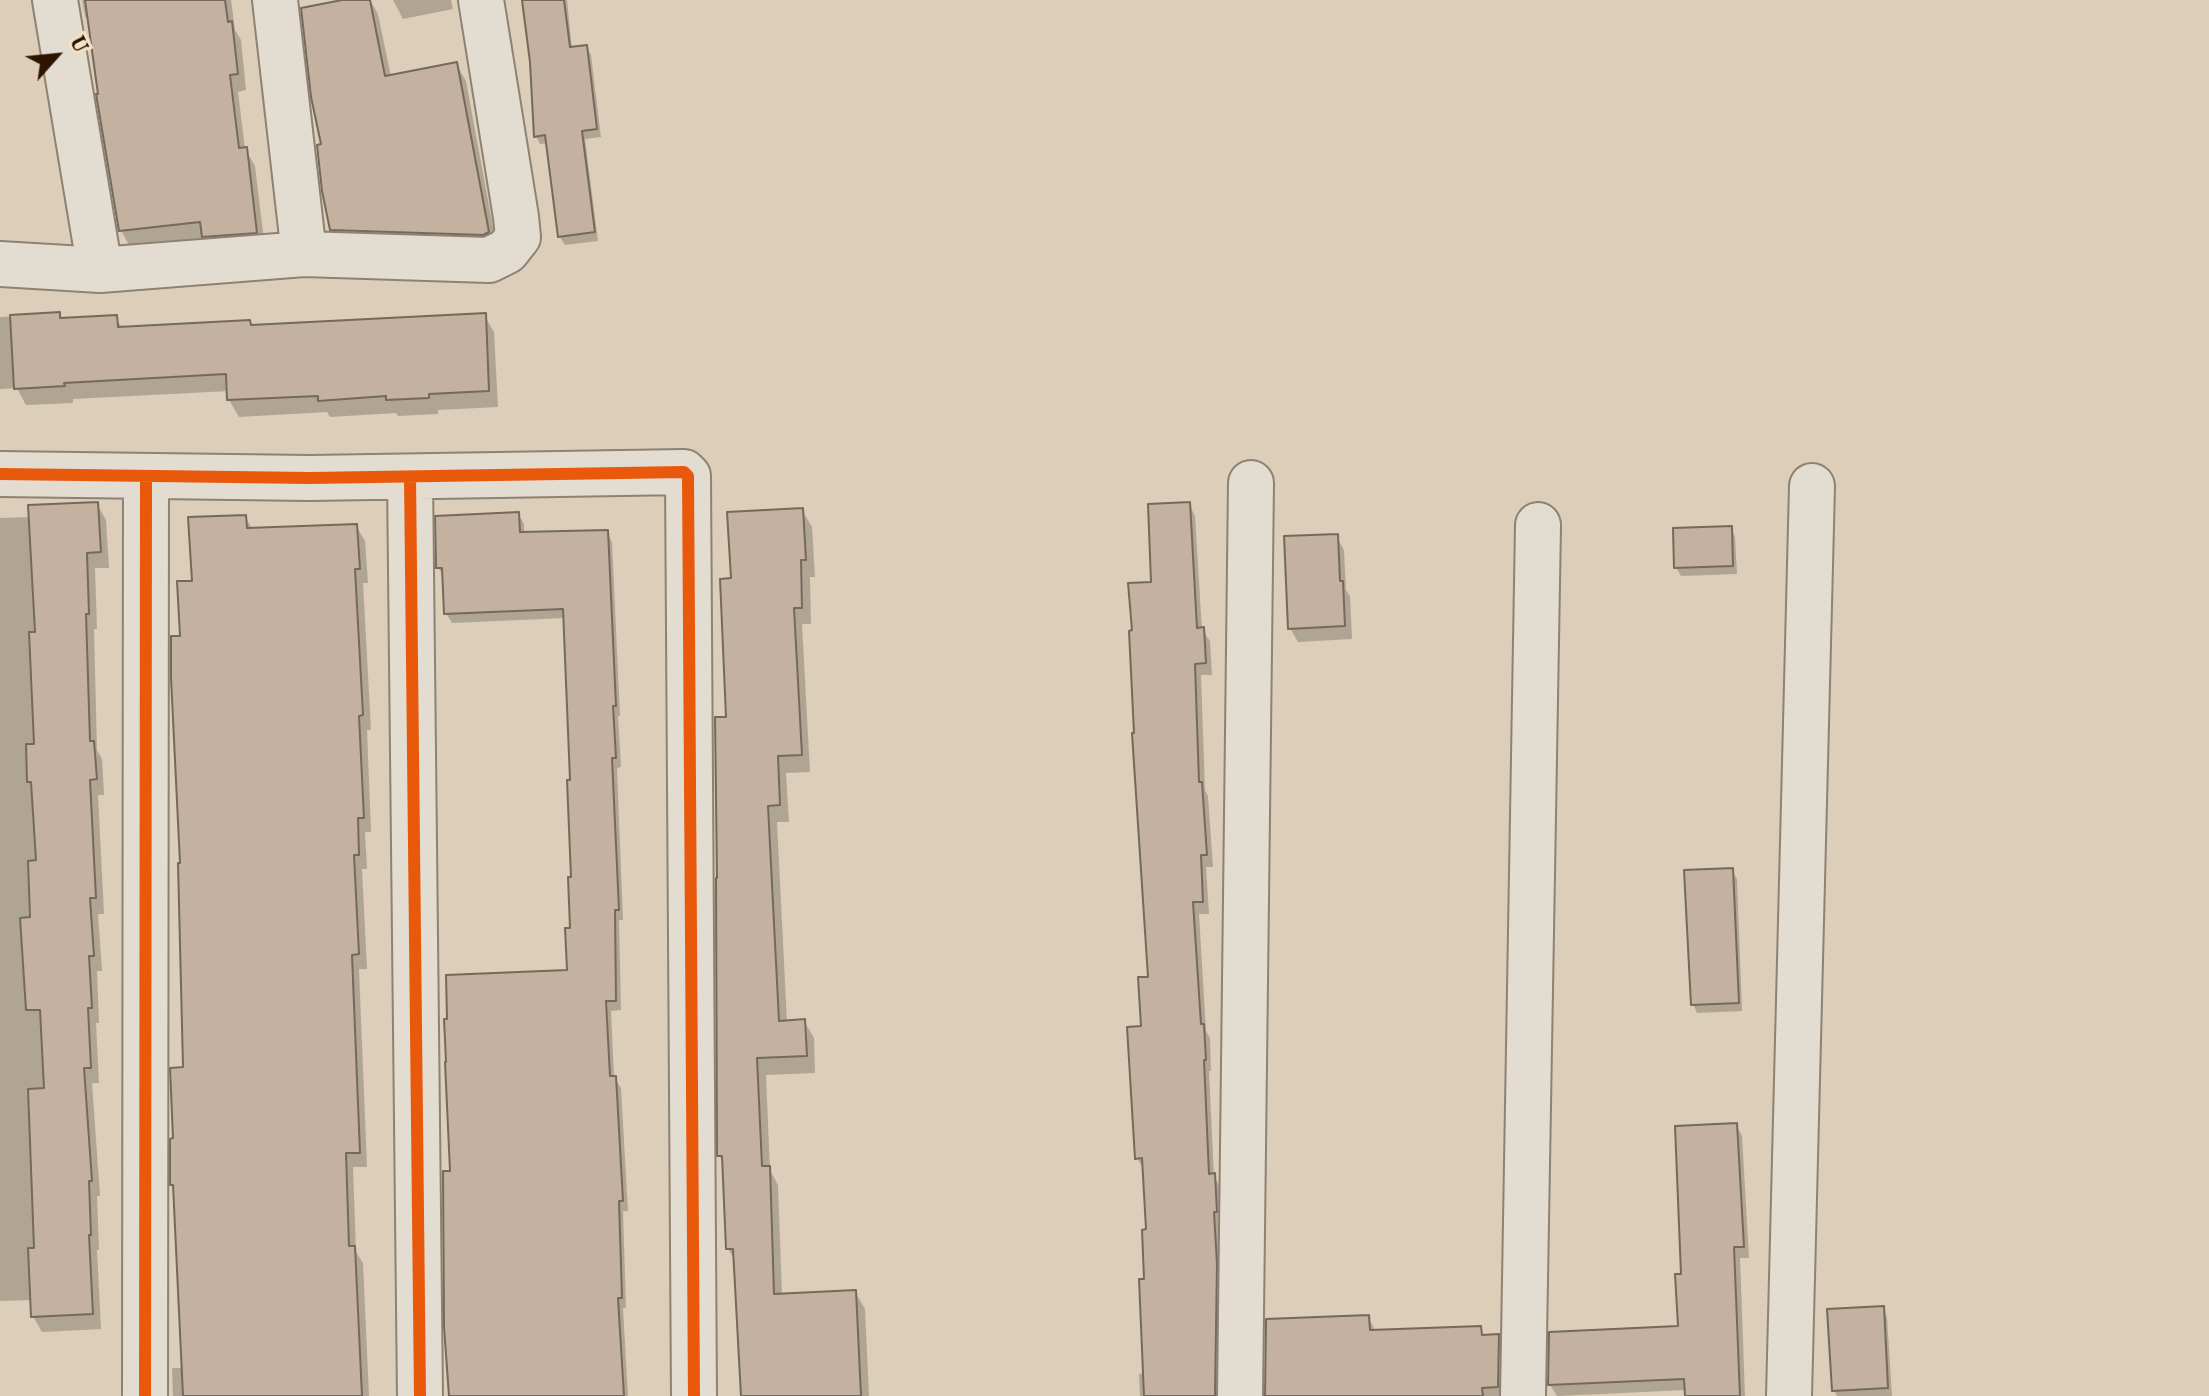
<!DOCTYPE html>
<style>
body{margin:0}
#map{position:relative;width:2209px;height:1396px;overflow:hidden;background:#dcceb8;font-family:Vollkorn,serif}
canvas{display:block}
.north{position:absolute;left:16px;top:16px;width:80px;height:80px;-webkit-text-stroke:6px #f2e2c7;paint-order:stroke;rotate:63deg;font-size:22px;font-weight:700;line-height:32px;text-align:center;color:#2d1400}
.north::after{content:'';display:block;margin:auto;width:28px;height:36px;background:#2d1400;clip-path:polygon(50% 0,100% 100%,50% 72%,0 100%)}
</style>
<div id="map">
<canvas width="2209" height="1396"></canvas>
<div class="north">U</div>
</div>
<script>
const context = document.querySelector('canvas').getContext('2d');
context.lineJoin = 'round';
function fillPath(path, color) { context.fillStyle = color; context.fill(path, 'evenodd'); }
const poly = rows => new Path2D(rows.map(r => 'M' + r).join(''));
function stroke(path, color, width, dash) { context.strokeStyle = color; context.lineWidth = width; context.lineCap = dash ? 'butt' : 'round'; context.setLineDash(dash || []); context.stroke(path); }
fillPath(poly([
 [82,0,231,0,235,30,241,40,246,90,238,92,245,149,255,166,265,249,214,253,205,238,130,247,121,230,90,25,85,16],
 [353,0,370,0,378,14,391,77,456,64,466,81,497,249,341,246,332,229,323,145],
 [393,0,451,0,453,9,403,19],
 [524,0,567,0,572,49,586,47,591,55,601,137,585,139,598,241,565,245,560,237,548,143,540,144,536,136,532,62],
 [59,314,62,320,115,317,123,329,252,327,484,315,494,332,498,407,438,410,438,414,398,416,396,413,330,417,327,412,239,417,229,400,229,391,73,399,73,403,26,405,17,388,0,389,0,317],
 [97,504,106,520,109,568,95,568,97,629,94,629,97,750,102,759,104,795,98,795,104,914,98,914,102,971,97,971,99,1023,96,1023,99,1083,92,1083,100,1196,97,1196,99,1250,97,1250,101,1329,42,1332,33,1316,32,1300,0,1301,0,518,31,517],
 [1189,504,1195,516,1202,630,1210,641,1212,675,1201,675,1205,790,1208,796,1213,867,1206,867,1209,914,1199,914,1206,1031,1210,1038,1211,1071,1209,1071,1214,1177,1220,1187,1222,1223,1220,1223,1222,1278,1221,1396,1140,1396,1139,1374,1145,1373,1148,1231,1144,1170,1137,1158,1143,1028,1150,979,1153,584],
 [802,510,812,527,815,577,810,577,811,624,802,624,810,772,786,773,789,822,777,822,787,1022,804,1021,814,1038,815,1073,766,1075,770,1170,778,1185,782,1295,855,1292,865,1309,869,1396,743,1396,736,1262,728,1249,725,1164,719,1156,728,719,733,580],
 [518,514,524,524,524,534,607,532,612,542,620,716,618,716,621,767,617,768,623,920,619,920,621,1010,611,1011,614,1077,621,1088,628,1211,623,1211,626,1308,623,1308,628,1396,449,1396,445,1173,452,1173,569,972,573,879,572,782,565,618,452,623,446,613,445,579,438,567],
 [245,517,253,530,356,526,365,541,368,583,363,583,371,730,367,730,371,832,365,832,367,869,362,869,367,969,359,969,367,1167,353,1167,356,1252,363,1263,369,1396,173,1396,172,1368,184,1368,176,1191,172,1185,185,1069,182,638,194,582],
 [1731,528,1735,537,1737,574,1681,576,1676,567],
 [1336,536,1344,550,1346,590,1350,596,1352,639,1298,642,1290,628],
 [1732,871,1737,879,1742,1011,1697,1013,1693,1004],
 [1736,1125,1742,1136,1749,1258,1740,1258,1745,1396,1687,1396,1686,1390,1557,1396,1550,1385,1680,1328,1683,1276],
 [1883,1308,1887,1317,1892,1396,1837,1396,1834,1390],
 [1368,1317,1376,1332,1480,1328,1485,1337,1498,1336,1508,1354,1507,1396,1267,1396]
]), '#0003');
const building = poly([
 [85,0,225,0,228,22,232,21,238,74,230,75,239,148,247,147,257,233,202,237,200,222,119,231,96,94,98,94,85,0],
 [342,0,370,0,385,76,457,62,489,232,483,235,330,230,322,191,317,145,321,144,311,97,301,8,342,0],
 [522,0,564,0,570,47,587,45,597,129,582,131,595,232,558,237,545,135,534,137,530,62,522,0],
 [60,312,60,318,117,315,118,327,250,320,251,325,486,313,489,391,429,394,429,398,386,400,386,396,318,401,318,396,227,400,226,374,64,383,65,386,14,389,10,315,60,312],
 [98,502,101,552,87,553,89,614,86,614,90,741,94,741,97,779,90,780,96,898,90,898,94,956,89,956,92,1008,88,1008,91,1068,84,1068,92,1181,89,1181,91,1235,89,1235,93,1314,31,1317,28,1248,34,1248,28,1089,44,1088,40,1010,26,1010,20,918,30,917,28,861,36,860,31,782,27,782,26,744,34,744,29,632,35,632,28,505,98,502],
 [1190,502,1197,628,1204,627,1206,663,1195,664,1199,782,1202,782,1207,855,1201,855,1203,902,1193,902,1201,1024,1204,1024,1206,1060,1204,1060,1209,1174,1215,1173,1217,1212,1214,1212,1217,1264,1215,1396,1144,1396,1139,1279,1144,1279,1142,1230,1146,1229,1142,1158,1135,1159,1127,1027,1141,1026,1138,977,1148,977,1132,733,1134,733,1129,631,1132,630,1128,583,1151,582,1148,504,1190,502],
 [803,508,806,560,801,560,802,608,794,608,802,755,778,756,780,805,768,806,779,1021,805,1019,807,1056,757,1058,762,1166,770,1166,774,1294,856,1290,861,1396,741,1396,733,1249,726,1249,722,1156,717,1156,716,878,717,878,715,717,726,717,720,579,731,578,727,512,803,508],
 [519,512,520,532,608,530,616,706,613,706,616,758,612,758,619,910,615,910,616,1001,606,1001,610,1076,616,1076,623,1201,619,1201,622,1298,618,1298,624,1396,449,1396,444,1327,443,1171,450,1171,445,1062,446,1062,444,1019,447,1019,446,975,567,970,565,928,570,928,568,877,571,877,567,780,570,780,563,609,444,614,442,568,436,568,435,516,519,512],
 [246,515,247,528,357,524,360,569,355,569,363,715,359,716,364,818,358,818,359,855,354,855,359,954,352,955,360,1153,346,1153,349,1246,355,1246,362,1396,183,1396,173,1185,170,1185,170,1139,173,1138,170,1068,183,1067,178,863,180,863,171,678,171,636,180,636,177,581,192,581,188,517,246,515],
 [1732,526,1733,566,1674,568,1673,528,1732,526],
 [1338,534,1340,581,1343,581,1345,626,1288,629,1284,536,1338,534],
 [1733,868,1739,1003,1691,1005,1684,870,1733,868],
 [1737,1123,1744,1247,1734,1247,1740,1396,1685,1396,1684,1379,1548,1385,1549,1332,1678,1326,1675,1274,1681,1274,1675,1126,1737,1123],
 [1884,1306,1888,1388,1832,1391,1827,1309,1884,1306],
 [1369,1315,1370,1330,1481,1326,1482,1335,1499,1334,1498,1387,1482,1388,1483,1396,1265,1396,1266,1319,1369,1315]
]);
fillPath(building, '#c4b1a0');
stroke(building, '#74695b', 2);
const minor = poly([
 [55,0,100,270],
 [275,0,304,254],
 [0,264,100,270,304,254,489,260,507,251,518,237,516,217,481,0],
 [0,474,310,478,684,472,688,476,694,1396],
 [410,477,420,1396],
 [145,1396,146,476],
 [1240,1396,1251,483],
 [1523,1396,1538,525],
 [1789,1396,1812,486]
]);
stroke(minor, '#8d8273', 48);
stroke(minor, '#e3dcd1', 44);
stroke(poly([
 [0,474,310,478,684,472,688,476,694,1396],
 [410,477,420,1396],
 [145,1396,146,476]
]), '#e8590c', 12);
</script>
